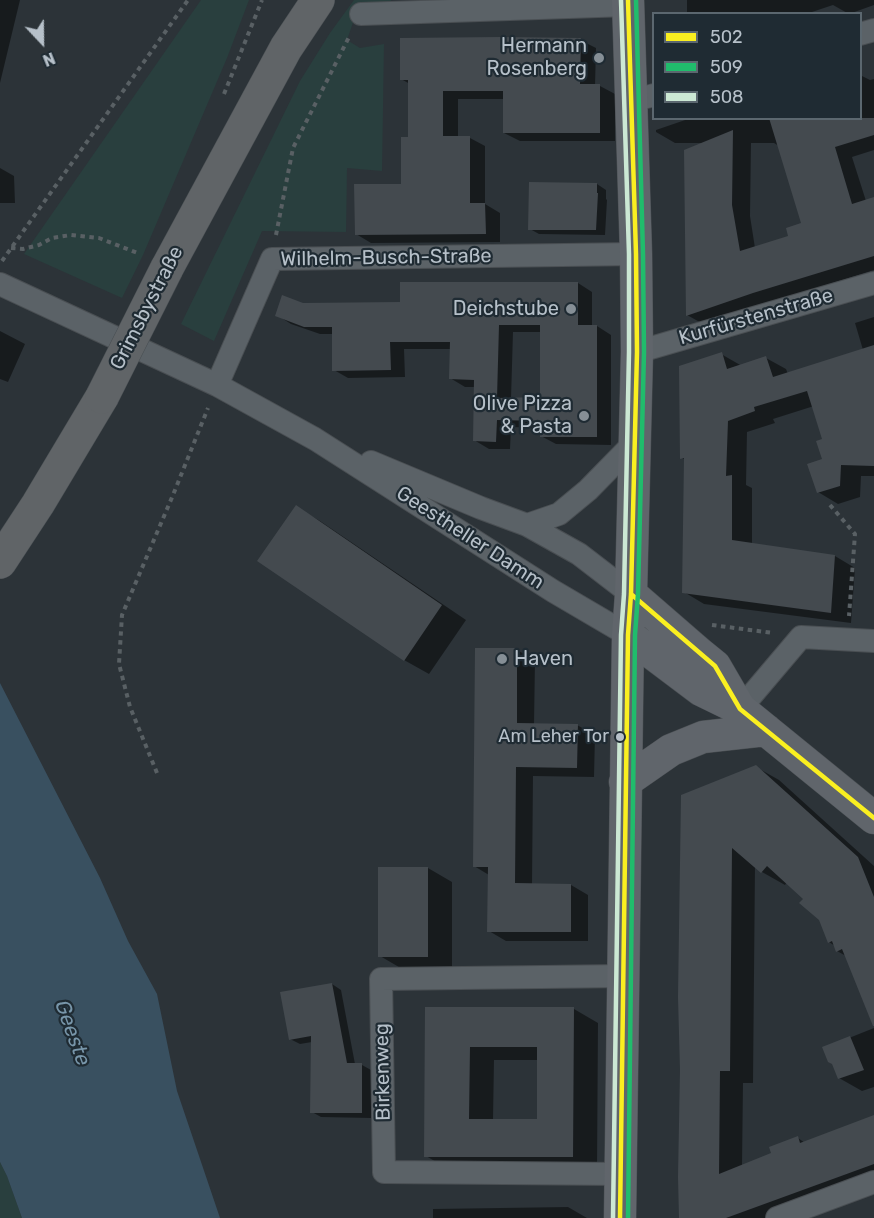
<!DOCTYPE html>
<meta charset="utf-8">
<style>
body{margin:0}
#map{position:relative;width:874px;height:1218px;overflow:hidden;background:#2c3338;font-family:Rubik,sans-serif}
canvas{display:block}
.legend{position:absolute;left:652px;top:12px;width:210px;height:108px;box-sizing:border-box;background:#1f2b33;border:2px solid #5b676f;margin:0;padding:8px 10px;list-style:none;font-size:18px;color:#b6c0c9}
.legend li{display:flex;align-items:center;gap:12px;height:30px}
.legend b{width:30px;border:2px solid #5b676f}
.north{position:absolute;left:12px;top:12px;width:60px;height:60px;-webkit-text-stroke:4px #1f2b33;paint-order:stroke;rotate:158deg;font-size:16px;font-weight:700;line-height:24px;text-align:center;color:#b6c0c9}
.north::after{content:'';display:block;margin:auto;width:21px;height:27px;background:#b6c0c9;clip-path:polygon(50% 0,100% 100%,50% 72%,0 100%)}
</style>
<div id="map">
<canvas width="874" height="1218"></canvas>
<ul class="legend">
<li><b style="height:8px;background:#faef20"></b>502</li>
<li><b style="height:8px;background:#20bc6c"></b>509</li>
<li><b style="height:8px;background:#cce8d4"></b>508</li>
</ul>
<div class="north">N</div>
</div>
<script>
const context = document.querySelector('canvas').getContext('2d');
context.lineJoin = 'round';
function fillPath(path, color) { context.fillStyle = color; context.fill(path, 'evenodd'); }
const poly = rows => new Path2D(rows.map(r => 'M' + r).join(''));
function stroke(path, color, width, dash) { context.strokeStyle = color; context.lineWidth = width; context.lineCap = dash ? 'butt' : 'round'; context.setLineDash(dash || []); context.stroke(path); }
function drawText(font, color, halo, rows, align = 'center') {
  context.font = font + ' Rubik,sans-serif'; context.lineWidth = 4.5; context.setLineDash([]); context.textBaseline = 'middle'; context.strokeStyle = halo; context.fillStyle = color; for (const [text, x, y, turn = 0] of rows) {
    context.save(); context.translate(x, y); context.rotate((+turn || 0) * Math.PI / 180); context.textAlign = isNaN(turn) ? turn : align; if (halo) context.strokeText(text, 0, 0); context.fillText(text, 0, 0); context.restore();
  }
}
fillPath(poly([
 [201,0,249,0,227,58,143,255,122,298,24,254],
 [354,0,391,0,391,4,357,11,347,40,360,48,384,44,382,171,347,168,346,232,262,231,214,341,181,324,300,81,330,33],
 [0,1162,7,1176,22,1218,0,1218]
]), '#293f3e');
fillPath(poly([
 [0,683,100,878,128,941,157,994,177,1091,220,1218,22,1218,7,1176,0,1162]
]), '#395060');
fillPath(poly([
 [0,0,20,0,0,83],
 [687,0,874,0,874,5,849,14,833,5,806,14,687,14],
 [580,40,596,48,595,86,600,86,615,94,615,141,520,141,504,133,505,99,458,99,458,138,470,138,485,146,485,204,500,213,500,242,371,243,356,234,403,185,410,138,410,84,401,79],
 [860,75,870,80,874,79,874,150,852,157,866,201,874,199,874,270,772,302,705,325,687,315,704,143,675,143,656,132,656,130,691,118,860,118],
 [751,143,774,143,779,146,803,224,790,237,755,248,750,216],
 [0,168,14,176,15,203,0,203],
 [597,184,606,190,606,199,607,200,605,235,539,234,530,229],
 [578,283,592,292,592,326,597,326,611,335,611,445,556,444,541,436,542,428,511,427,510,449,489,449,474,440,475,387,465,387,450,378,451,349,404,349,405,377,348,378,334,370,333,334,320,334,291,324,277,315,302,304,401,304],
 [513,332,542,332,542,398,511,399],
 [874,317,874,476,861,476,860,497,838,504,818,492,824,460,824,440,814,406,773,419,775,423,747,432,746,485,752,488,752,544,835,556,855,568,851,623,704,604,684,592,686,460,682,458,721,354,742,366,766,358,786,369,788,374,863,350,855,323],
 [0,331,25,344,8,382,0,379],
 [296,507,320,521,466,620,429,674,404,660],
 [476,649,517,650,535,660,534,725,577,725,595,735,594,777,533,776,532,885,571,885,588,895,588,941,506,941,489,931,489,875,474,866],
 [756,767,779,780,874,866,874,1026,846,956,837,951,835,946,829,942,820,920,806,899,787,882,785,885,762,872,755,866,753,1083,743,1083,742,1166,773,1154,798,1138,805,1143,874,1117,874,1184,782,1218,680,1218,681,1070,679,997],
 [428,868,452,882,452,970,404,970,380,956],
 [332,984,341,990,355,1064,362,1065,371,1070,371,1118,321,1117,312,1112,312,1042,300,1044,290,1039],
 [426,1008,574,1009,598,1023,597,1170,450,1170,426,1156],
 [494,1060,539,1060,538,1121,493,1120],
 [874,1028,874,1087,862,1091,839,1078,834,1064,824,1048],
 [568,1207,587,1218,433,1218,433,1209]
]), '#0007');
fillPath(poly([
 [501,37,581,38,580,84,600,84,600,133,503,133,503,91,443,91,443,136,470,136,470,203,485,203,486,234,355,235,354,184,401,184,401,137,408,137,408,80,400,80,400,38],
 [769,118,874,118,874,135,835,147,852,204,874,197,874,256,753,293,686,316,684,150,733,130,732,205,740,251,788,236,786,228,801,223],
 [529,182,597,183,597,193,598,193,596,230,528,230],
 [400,282,578,282,578,325,597,325,597,437,540,437,540,421,497,420,496,442,473,441,474,380,449,379,450,342,390,342,391,370,332,371,332,327,304,327,275,316,282,295,303,303,400,302],
 [499,325,540,325,540,397,497,398],
 [874,345,874,466,841,465,840,486,817,493,807,464,822,459,816,441,822,439,807,391,754,407,755,411,728,421,726,476,732,475,732,540,835,555,831,613,682,593,684,458,680,459,679,366,722,352,727,369,766,356,773,377],
 [296,505,442,605,404,661,257,561],
 [475,648,517,648,517,723,578,724,577,768,516,767,515,883,571,884,571,932,487,932,488,867,473,867],
 [756,765,858,857,874,897,874,1026,873,1026,842,949,836,952,832,941,828,943,819,920,799,903,803,899,767,866,761,873,732,848,730,1071,720,1071,719,1174,771,1153,769,1147,798,1136,800,1143,874,1115,874,1164,726,1218,679,1218,678,1177,680,1070,678,997,681,795],
 [378,867,428,867,428,957,378,957],
 [332,983,347,1063,362,1063,362,1113,310,1113,311,1036,289,1040,280,992],
 [425,1007,574,1007,573,1157,424,1157],
 [470,1047,537,1047,537,1119,469,1119],
 [850,1036,864,1070,838,1079,832,1064,828,1062,822,1047]
]), '#444a4f');
const street = poly([
 [361,14,628,5],
 [860,34,874,30],
 [631,101,654,95],
 [0,284,217,385,315,439,553,591,628,635],
 [637,352,874,283],
 [217,385,272,259,636,254],
 [371,462,481,508,527,525,579,554,631,594],
 [527,525,559,514,588,490,635,442],
 [740,709,801,637,874,641],
 [620,1174,384,1172,381,979,623,976],
 [777,1218,874,1182]
]);
const secondary = poly([
 [631,594,699,653,715,666,740,709],
 [628,635,701,690,740,709,874,818],
 [625,782,671,750,703,737,766,730],
 [620,1218,628,635,631,594,637,352,636,254,628,0]
]);
const highway = poly([
 [167,268,286,48,318,0],
 [0,562,38,504,102,397]
]);
stroke(street, '#4a4f53', 24);
stroke(secondary, '#4a4f53', 33);
stroke(highway, '#494f53', 34);
stroke(poly([
 [224,94,262,0],
 [276,235,293,148,350,35],
 [11,248,23,249,39,245,52,238,71,235,99,238,140,254],
 [2,261,188,0],
 [830,505,855,534,849,616],
 [712,625,773,633],
 [157,773,130,707,119,664,122,615,173,495,208,408]
]), '#596064', 4, [4.5, 4.5]);
stroke(street, '#5b6267', 22);
stroke(secondary, '#60656b', 32);
stroke(highway, '#606467', 33);
const highwayBridge = poly([
 [102,397,167,268]
]);
stroke(highwayBridge, '#494f53', 34, []);
stroke(highwayBridge, '#606467', 33);
stroke(poly([
 [631,594,715,666,740,709,874,818],
 [620,1218,628,635,631,594,637,352,636,254,628,0]
]), '#faef20', 4.5);
stroke(poly([
 [628,1218,635,635,638,594,644,352,643,254,636,0]
]), '#20bc6c', 4.5);
stroke(poly([
 [613,1218,621,635,624,594,629,352,629,254,621,0]
]), '#cce8d4', 4.5);
for (const [x, y, r, color] of [
 [599,58,6,"#868f96"],
 [571,309,6,"#868f96"],
 [584,416,6,"#868f96"],
 [502,659,6,"#868f96"],
 [620,737,5,"#b6c0c9"]
]) { const dot = new Path2D(); dot.arc(x, y, r, 0, 2 * Math.PI); context.fillStyle = color; context.fill(dot); stroke(dot, '#1f2b33', 2); }
drawText('18px', '#b6c0c9', '#1f2b33', [
 ["Am Leher Tor",609,737]
], 'right');
drawText('20px', '#b6c0c9', '#1f2b33', [
 ["Hermann",587,46],
 ["Rosenberg",587,69],
 ["Deichstube",559,309],
 ["Olive Pizza",572,404],
 ["& Pasta",572,427],
 ["Haven",514,659,"left"]
], 'right');
drawText('20px', '#b6c0c9', '#1f2b33', [
 ["Wilhelm-Busch-Straße",386,258,-1],
 ["Grimsbystraße",147,308,-63],
 ["Kurfürstenstraße",756,317,-16],
 ["Geestheller Damm",470,538,33],
 ["Birkenweg",383,1072,-91]
]);
drawText('italic 21px', '#7896aa', '#1f2b33', [
 ["Geeste",72,1033,70]
]);
</script>
